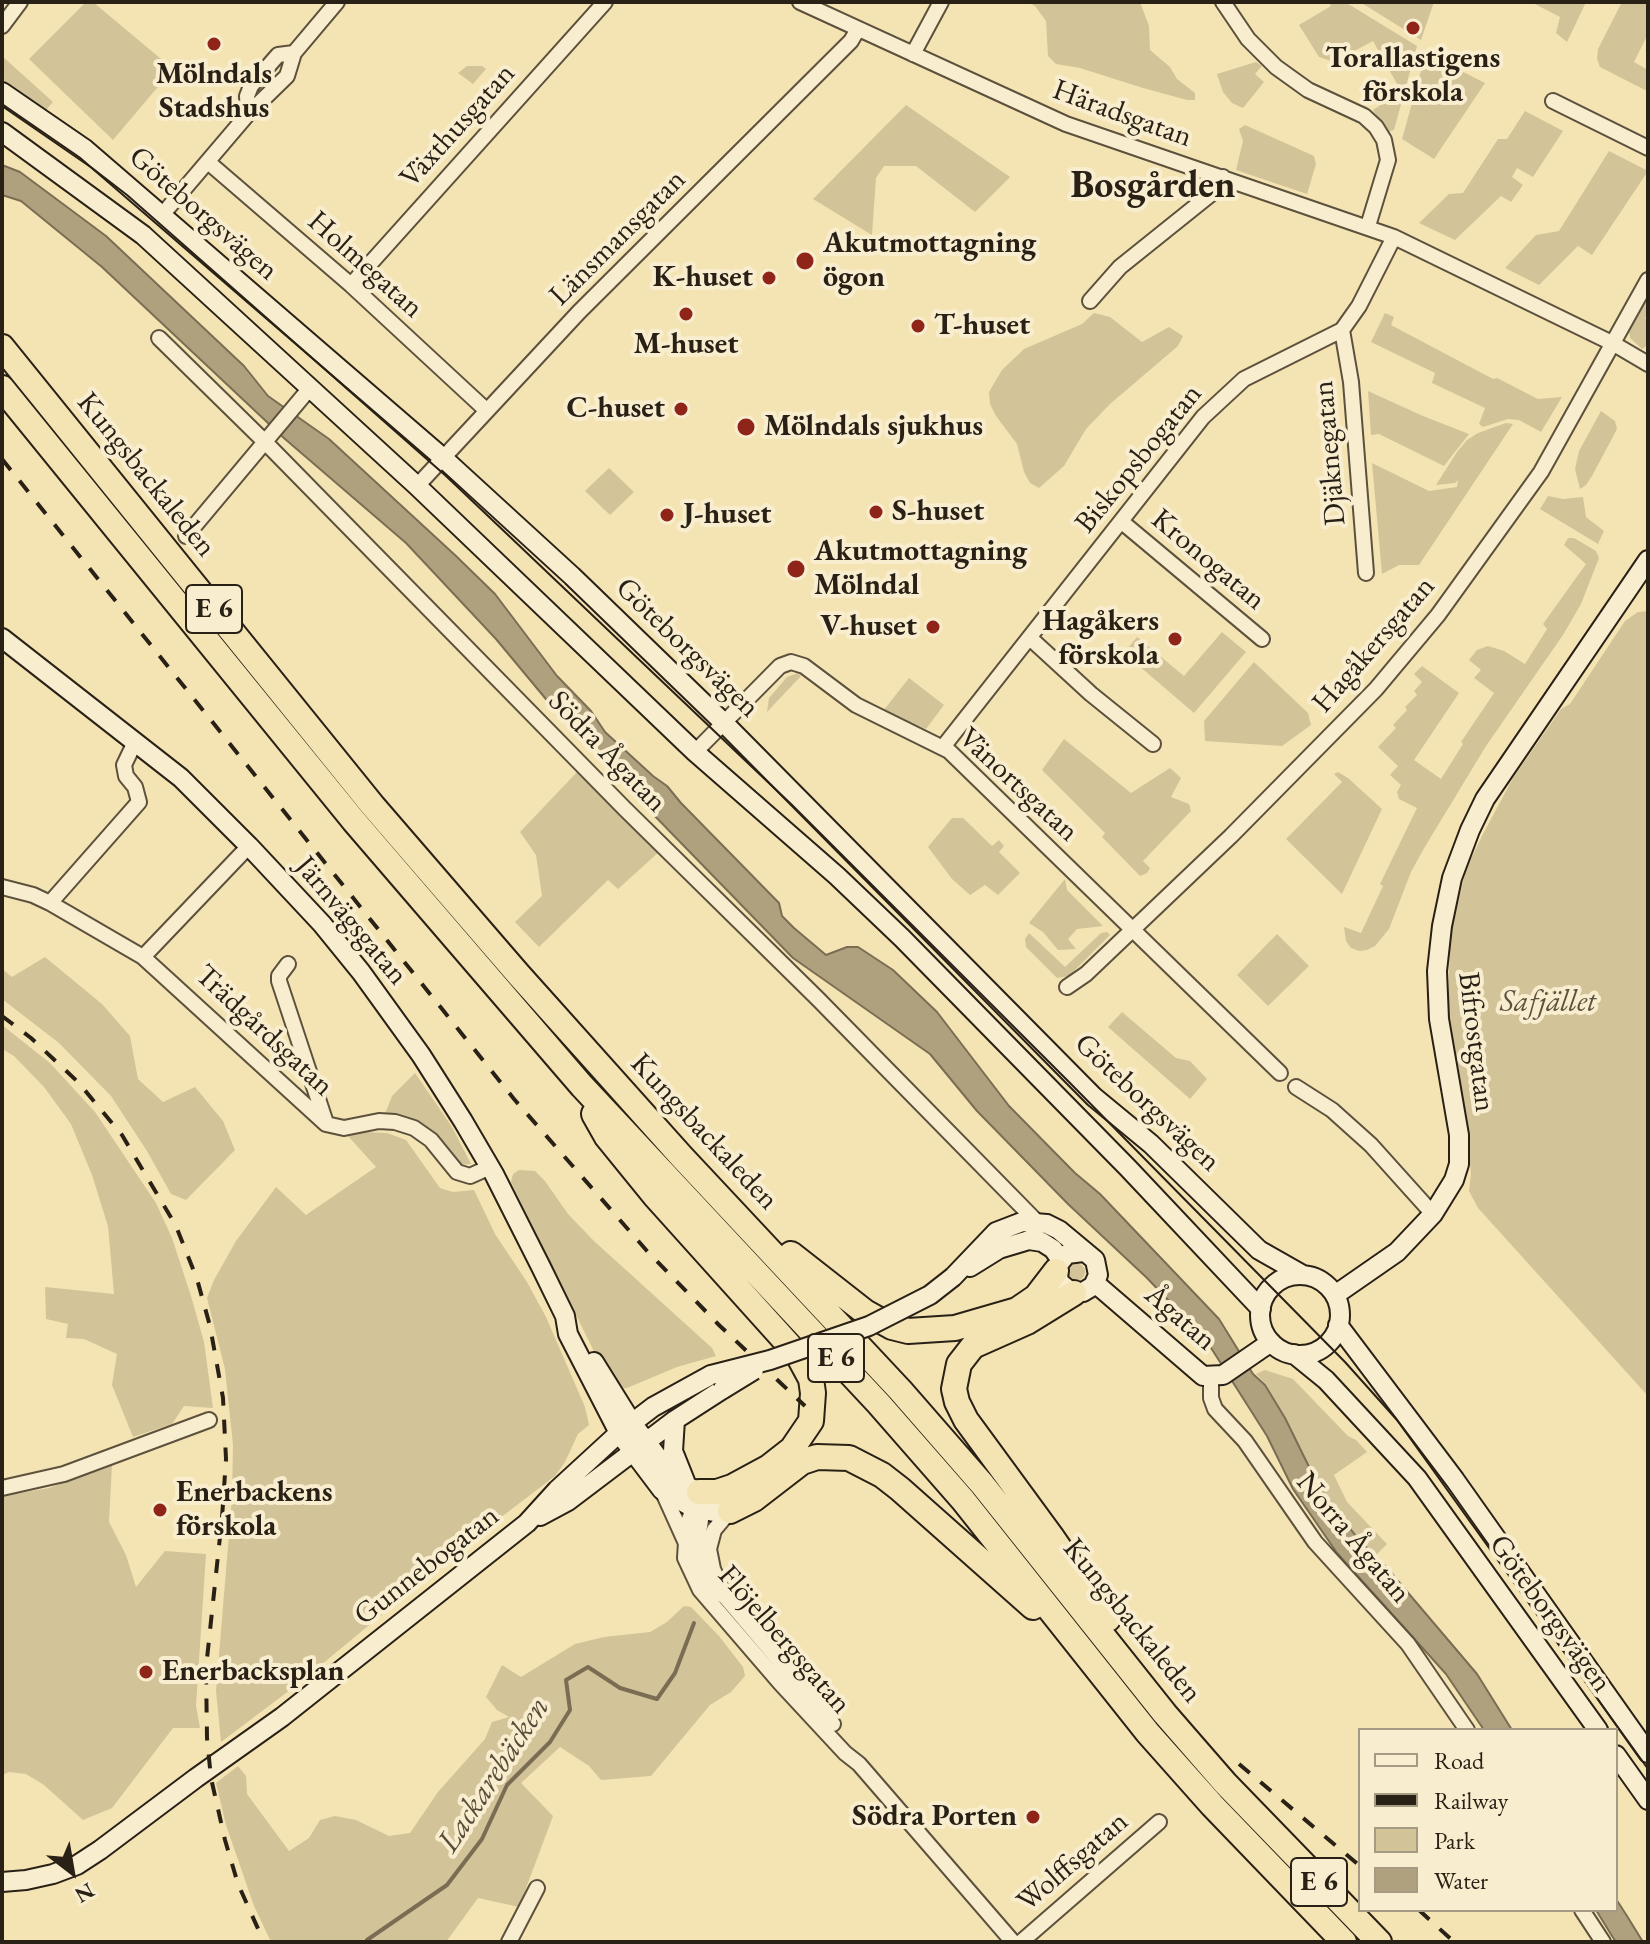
<!DOCTYPE html>
<meta charset="utf-8">
<style>
body{margin:0}
#map{position:relative;width:1650px;height:1944px;overflow:hidden;background:#f5e4b3;font-family:"EB Garamond",serif}
canvas{display:block}
.frame{position:absolute;inset:0;border:4px solid #292016;pointer-events:none}
.legend{position:absolute;left:1358px;top:1728px;width:260px;height:184px;box-sizing:border-box;background:#f8edce;border:2px solid #a59b84;margin:0;padding:10px 14px;list-style:none;font-size:24px;color:#292016}
.legend li{display:flex;align-items:center;gap:16px;height:40px}
.legend b{width:40px;border:2px solid #a59b84}
.north{position:absolute;left:32px;top:1832px;width:80px;height:80px;-webkit-text-stroke:6px #f8edce;paint-order:stroke;rotate:149deg;font-size:22px;font-weight:700;line-height:32px;text-align:center;color:#292016}
.north::after{content:'';display:block;margin:auto;width:28px;height:36px;background:#292016;clip-path:polygon(50% 0,100% 100%,50% 72%,0 100%)}
</style>
<div id="map">
<canvas width="1650" height="1944"></canvas>
<div class="frame"></div>
<ul class="legend">
<li><b style="height:10px;background:#f8edce"></b>Road</li>
<li><b style="height:10px;background:#292016"></b>Railway</li>
<li><b style="height:22px;background:#d2c398"></b>Park</li>
<li><b style="height:22px;background:#b0a17e"></b>Water</li>
</ul>
<div class="north">N</div>
</div>
<script>
const context = document.querySelector('canvas').getContext('2d');
context.lineJoin = 'round';
function fillPath(path, color) { context.fillStyle = color; context.fill(path, 'evenodd'); }
const poly = rows => new Path2D(rows.map(r => 'M' + r).join(''));
function stroke(path, color, width, dash) { context.strokeStyle = color; context.lineWidth = width; context.lineCap = dash ? 'butt' : 'round'; context.setLineDash(dash || []); context.stroke(path); }
function drawText(font, color, halo, rows, align = 'center') {
  context.font = font + ' "EB Garamond",serif'; context.lineWidth = 8; context.setLineDash([]); context.textBaseline = 'middle'; context.strokeStyle = halo; context.fillStyle = color; for (const [text, x, y, turn = 0] of rows) {
    context.save(); context.translate(x, y); context.rotate((+turn || 0) * Math.PI / 180); context.textAlign = isNaN(turn) ? turn : align; if (halo) context.strokeText(text, 0, 0); context.fillText(text, 0, 0); context.restore();
  }
}
fillPath(poly([
 [86,2,93,2,173,69,113,140,29,59],
 [1028,2,1140,2,1149,26,1150,50,1170,67,1177,79,1195,93,1195,100,1187,100,1143,88,1080,68,1056,64,1048,56,1046,21,1035,6],
 [1329,2,1345,2,1417,46,1394,130,1387,132,1373,110,1401,91,1373,41,1334,62,1319,57,1299,25,1331,6],
 [1360,2,1434,2,1421,40],
 [1531,2,1586,2,1567,42,1556,33,1560,17],
 [1622,2,1648,2,1648,34,1634,62,1648,70,1648,89,1645,90,1600,67,1597,59,1598,49],
 [1426,53,1485,83,1434,159,1402,139],
 [2,56,53,102,46,110,23,99,6,85,2,74],
 [1256,62,1262,66,1255,74,1264,82,1243,108,1232,103,1223,92,1217,74],
 [467,66,482,66,486,69,473,84,458,73],
 [906,105,1010,177,975,212,916,166,884,166,876,178,872,235,813,199],
 [1525,111,1563,131,1533,177,1517,168,1512,177,1523,185,1511,202,1501,196,1455,240,1419,223,1449,194,1463,193,1498,139,1507,139],
 [1245,125,1314,156,1316,164,1307,194,1236,170,1243,141,1239,129],
 [1609,151,1648,171,1592,255,1578,246,1539,285,1505,268,1536,235,1559,231],
 [1648,298,1648,315,1645,318,1648,322,1648,345,1642,349,1630,338,1629,332],
 [1094,313,1110,317,1142,342,1169,327,1183,336,1178,346,1110,404,1086,429,1064,466,1039,488,1030,483,1024,472,1017,444,996,416,990,404,989,392,1002,370,1024,349,1082,324],
 [1385,313,1394,317,1391,325,1493,379,1497,378,1538,399,1562,397,1541,432,1519,420,1508,419,1483,427,1479,424,1485,408,1432,383,1435,373,1371,342],
 [1368,391,1423,416,1469,434,1444,466,1379,434,1371,435],
 [1601,411,1615,421,1617,429,1592,476,1586,485,1580,489,1575,469,1579,451],
 [1506,423,1513,424,1419,565,1399,565,1382,574,1372,463,1429,491,1457,487,1458,480,1455,483,1436,485,1457,452,1467,440,1478,433],
 [609,468,634,492,610,515,585,491],
 [1548,496,1563,499,1583,497,1586,517,1604,531,1598,544,1540,509],
 [1568,538,1574,538,1596,551,1599,558,1581,604,1563,635,1486,746,1423,850,1411,872,1389,929,1375,946,1367,950,1359,951,1351,948,1346,941,1344,927,1361,933,1383,886,1380,884,1417,808,1399,799,1397,792,1401,785,1390,775,1398,766,1378,747,1396,728,1393,725,1407,710,1405,707,1417,695,1414,691,1422,682,1414,674,1422,666,1459,693,1414,760,1441,779,1463,744,1461,742,1494,693,1474,678,1481,670,1469,660,1477,650,1488,646,1504,651,1525,664,1547,629,1543,624,1586,564,1564,545],
 [1648,611,1648,1396,1478,1208,1469,1191,1471,1173,1467,1138,1448,1010,1450,937,1466,869,1483,834,1513,778,1561,709,1570,704,1625,621,1638,612],
 [1222,632,1246,652,1194,713,1124,653,1137,637,1184,676],
 [1254,662,1308,713,1311,725,1282,746,1205,741,1204,721],
 [798,673,801,676,767,712,769,698,787,677],
 [909,678,944,705,926,729,883,711],
 [1064,739,1131,793,1170,768,1181,778,1171,797,1189,804,1191,811,1143,861,1150,868,1147,873,1140,876,1102,837,1105,833,1042,770],
 [579,770,660,851,618,889,608,880,539,947,515,922,542,896,536,855,520,832],
 [1338,772,1348,778,1382,809,1342,894,1286,839,1342,782,1334,774],
 [952,818,963,818,992,846,999,840,1004,846,999,852,1020,873,998,895,985,885,970,895,952,879,928,847],
 [1065,879,1067,890,1103,926,1077,929,1068,939,1076,949,1058,950,1043,932,1029,923],
 [1107,932,1110,935,1069,976,1057,978,1026,947,1025,939,1029,933,1065,967,1101,933],
 [1277,934,1309,966,1268,1006,1237,975],
 [45,957,102,1004,130,1036,138,1079,163,1102,195,1087,223,1121,235,1150,186,1200,171,1194,147,1151,111,1096,59,1043,2,999,2,969,12,977],
 [1122,1012,1176,1058,1190,1061,1207,1079,1190,1099,1108,1027],
 [2,1025,50,1063,95,1112,156,1203,172,1238,191,1296,204,1342,213,1408,184,1406,172,1424,133,1437,112,1385,117,1354,84,1339,66,1338,68,1324,46,1319,45,1287,114,1294,108,1226,92,1175,71,1124,44,1087,14,1056,2,1049],
 [415,1073,452,1127,471,1164,457,1165,396,1117,385,1114,392,1096],
 [366,1132,387,1133,406,1140,440,1188,453,1192,474,1190,495,1234,527,1282,546,1317,585,1407,589,1425,578,1434,565,1462,555,1476,483,1531,298,1684,221,1742,216,1691,232,1498,233,1445,225,1369,207,1298,214,1280,236,1241,276,1187,306,1215,376,1167,348,1136],
 [519,1170,535,1171,545,1181,568,1214,594,1241,712,1348,716,1356,677,1367,627,1388,617,1389,605,1374,511,1182,513,1174],
 '1067 1272a9 9 0 1 1 18 0a9 9 0 1 1-18 0Z',
 [1265,1370,1293,1379,1348,1436,1356,1440,1367,1452,1334,1475,1347,1502,1387,1544,1375,1556,1359,1540,1317,1483,1285,1417,1265,1383,1256,1374],
 [112,1465,109,1522,126,1555,136,1587,165,1551,206,1554,196,1706,200,1728,173,1728,112,1808,83,1820,44,1785,26,1774,9,1772,2,1775,2,1496,49,1488],
 [684,1606,691,1607,719,1636,743,1667,745,1676,731,1692,710,1705,651,1776,601,1780,589,1766,560,1747,521,1783,553,1816,519,1907,478,1898,446,1942,271,1942,254,1906,226,1825,216,1783,238,1766,246,1776,247,1794,289,1851,309,1838,320,1820,335,1816,356,1820,389,1836,410,1833,438,1792,485,1739,492,1722,509,1717,497,1710,486,1697,502,1665,521,1677,575,1644,604,1637,650,1632,667,1622]
]), '#d2c398');
const water = poly([
 [2,165,20,172,106,236,244,366,268,396,329,439,456,556,495,594,557,676,591,711,605,732,653,776,667,786,681,803,779,903,782,916,794,928,826,955,847,947,858,947,893,970,937,1012,1009,1106,1075,1173,1100,1194,1219,1319,1253,1374,1265,1385,1285,1418,1317,1483,1335,1509,1359,1540,1387,1568,1477,1674,1512,1730,1484,1730,1446,1674,1337,1553,1293,1489,1267,1436,1206,1340,1147,1278,1068,1204,977,1111,930,1054,793,958,611,771,601,756,560,716,496,639,406,543,285,439,102,267,21,201,2,195,2,165],
 [1616,1899,1627,1916,1643,1942,1616,1942,1612,1936,1596,1910,1616,1910,1616,1899]
]);
fillPath(water, '#b0a17e');
stroke(water, '#7a6d54', 2);
stroke(poly([
 [367,1940,447,1885,482,1839,507,1785,550,1742,570,1710,566,1680,588,1667,620,1688,657,1699,675,1673,694,1623]
]), '#7a6d54', 4);
const street = poly([
 [800,2,1066,124,1394,237,1614,344,1648,364],
 [1223,2,1248,39,1276,67,1308,90,1364,116,1376,127,1384,140,1388,160,1368,226],
 [2,26,20,2],
 [913,54,941,2],
 [1553,101,1648,148],
 [248,114,247,96,251,86,278,55,294,53],
 [208,162,351,285,486,410],
 [162,215,248,114,287,76,294,53,337,2],
 [351,285,605,2],
 [1090,301,1120,267,1211,194,1223,177],
 [1342,330,1351,382,1366,573],
 [159,338,265,442,625,809,818,999,1036,1221],
 [417,486,579,312,851,41,858,29],
 [1122,522,1262,639],
 [186,536,310,388],
 [1030,638,1091,694,1153,744],
 [943,747,1203,417,1244,379,1342,330,1359,306,1394,237],
 [695,752,780,666,791,662,804,666,856,705,949,751,1280,1073],
 [2,887,33,895,50,903,143,957,326,1124,344,1128,379,1121,395,1122,414,1128,431,1140,457,1172,470,1176,490,1167],
 [50,903,139,802,135,787,126,776,124,765,135,742],
 [143,957,249,846],
 [288,964,279,976,279,981,326,1123],
 [1067,987,1086,974,1231,836,1376,689,1438,615,1541,472,1648,280],
 [1296,1087,1332,1110,1371,1145,1433,1214],
 [1211,1377,1211,1398,1215,1409,1245,1441,1315,1542,1408,1644,1467,1730],
 [2,1488,64,1474,209,1420],
 [662,1490,685,1541],
 [696,1500,687,1525,685,1558,700,1590,780,1683,845,1753,859,1764,1013,1942],
 [700,1500,702,1513,696,1554,699,1569,705,1580,726,1598,833,1724],
 [724,1594,713,1569,709,1549,714,1530,730,1511],
 [1582,1910,1603,1942],
 [509,1942,537,1888],
 [1021,1942,1159,1822]
]);
const secondary = poly([
 [2,92,85,149,442,457,572,576,724,723,1094,1097,1151,1144,1259,1250,1303,1275],
 [2,132,143,235,417,486,695,752,837,876,902,938,1128,1168,1261,1309],
 [2,638,181,778,249,846,322,924,361,972,421,1055,463,1121,494,1174,541,1267,565,1316,568,1334,619,1433,662,1490,693,1508,714,1512,730,1511],
 [970,1267,999,1249,1029,1240,1042,1242,1053,1249,1061,1260],
 '1260 1315a40 40 0 1 1 80 0a40 40 0 1 1-80 0Z',
 [953,1277,996,1232,1022,1222,1047,1224,1059,1230,1095,1260,1098,1275,1093,1286,1083,1292,1071,1292,1059,1282,1057,1266,1067,1254,1083,1252],
 [1095,1283,1203,1376,1223,1375,1271,1342],
 [1335,1295,1397,1252,1433,1214,1454,1180,1459,1164,1459,1135,1439,1019,1437,971,1442,926,1452,878,1470,830,1485,799,1648,560],
 [1338,1325,1455,1480,1648,1753],
 [1294,1354,1326,1380,1417,1478,1598,1730],
 [594,1362,632,1423,669,1472,678,1482,699,1492],
 [675,1420,673,1451,685,1481],
 [540,1516,568,1501,675,1420,723,1389],
 [1616,1755,1648,1800],
 [2,1882,26,1880,53,1874,77,1865,100,1850,196,1778,282,1717,527,1523,557,1490,619,1433,653,1407,711,1375]
]);
const highway = poly([
 [2,347,373,806,518,974,681,1156,900,1390,982,1484,1165,1714,1225,1783,1379,1942],
 [2,388,354,821,582,1086,879,1404,963,1500,1148,1733,1212,1805,1344,1942],
 [594,1114,607,1137,655,1196,798,1355,811,1379,813,1393,811,1421,792,1449,769,1467,732,1487,717,1492,699,1492],
 [791,1254,865,1312,892,1327,908,1331,955,1328,1017,1310,1036,1297,1056,1271],
 [1074,1293,1027,1322,973,1346,959,1364,954,1389,957,1402,966,1420,1051,1536,1108,1619],
 [730,1511,754,1499,802,1462,817,1457,849,1458,882,1475,900,1489,1033,1607]
]);
stroke(street, '#5c513d', 18);
stroke(secondary, '#292016', 22);
stroke(highway, '#292016', 28);
stroke(street, '#f8edce', 14);
stroke(secondary, '#f8edce', 18);
stroke(highway, '#f5e4b3', 24);
stroke(poly([
 [2,106,92,168,127,195,446,476,792,805,1069,1082,1345,1362,1397,1420,1648,1769]
]), '#292016', 2);
stroke(poly([
 [2,459,514,1099,647,1251,720,1326,805,1406],
 [2,1016,31,1038,78,1082,122,1135,176,1226,197,1279,210,1326,223,1398,226,1459,222,1518,206,1668,207,1738,211,1778,225,1840,238,1884,264,1942],
 [1239,1764,1360,1866],
 [1419,1910,1454,1942]
]), '#292016', 4, [14, 14]);
const secondaryBridge = poly([
 [711,1375,770,1360,869,1326,930,1295,953,1277],
 [723,1389,754,1370]
]);
stroke(secondaryBridge, '#292016', 22, []);
stroke(secondaryBridge, '#f8edce', 18);
for (const [x, y, r, color] of [
 [1413,28,8,"#8f2418"],
 [214,44,8,"#8f2418"],
 [805,261,10,"#8f2418"],
 [769,278,8,"#8f2418"],
 [686,314,8,"#8f2418"],
 [918,326,8,"#8f2418"],
 [681,409,8,"#8f2418"],
 [746,427,10,"#8f2418"],
 [876,512,8,"#8f2418"],
 [667,515,8,"#8f2418"],
 [796,569,10,"#8f2418"],
 [933,627,8,"#8f2418"],
 [1175,639,8,"#8f2418"],
 [160,1510,8,"#8f2418"],
 [146,1672,8,"#8f2418"],
 [1033,1817,8,"#8f2418"]
]) { const dot = new Path2D(); dot.arc(x, y, r, 0, 2 * Math.PI); context.fillStyle = color; context.fill(dot); stroke(dot, '#f8edce', 3); }
for (const [x, y, w] of [
 [214,609,56],
 [836,1358,56],
 [1319,1882,56]
]) { const box = new Path2D(); box.roundRect(x - w / 2, y - 24, w, 48, 6); context.fillStyle = '#f8edce'; context.fill(box); stroke(box, '#292016', 2); }
drawText('bold 28px', '#292016', null, [
 ["E 6",214,609],
 ["E 6",836,1358],
 ["E 6",1319,1882]
]);
drawText('bold 30px', '#292016', '#f8edce', [
 ["Torallastigens",1413,59,"center"],
 ["förskola",1413,93,"center"],
 ["Mölndals",214,75,"center"],
 ["Stadshus",214,109,"center"],
 ["Akutmottagning",823,244],
 ["ögon",823,278],
 ["K-huset",753,278,"right"],
 ["T-huset",934,326],
 ["M-huset",686,345,"center"],
 ["C-huset",665,409,"right"],
 ["Mölndals sjukhus",764,427],
 ["S-huset",892,512],
 ["J-huset",683,515],
 ["Akutmottagning",814,552],
 ["Mölndal",814,586],
 ["Hagåkers",1159,622,"right"],
 ["förskola",1159,656,"right"],
 ["V-huset",917,627,"right"],
 ["Enerbackens",176,1493],
 ["förskola",176,1527],
 ["Enerbacksplan",162,1672],
 ["Södra Porten",1017,1817,"right"]
], 'left');
drawText('30px', '#292016', '#f8edce', [
 ["Häradsgatan",1122,114,20],
 ["Växthusgatan",458,126,-48],
 ["Göteborgsvägen",203,214,41],
 ["Länsmansgatan",618,238,-45],
 ["Holmegatan",365,265,42],
 ["Djäknegatan",1330,453,-95],
 ["Biskopsbogatan",1139,459,-51],
 ["Kungsbackaleden",146,475,51],
 ["Kronogatan",1208,560,40],
 ["Hagåkersgatan",1374,645,-49],
 ["Göteborgsvägen",687,648,44],
 ["Södra Ågatan",607,752,46],
 ["Vänortsgatan",1018,785,43],
 ["Järnvägsgatan",351,921,50],
 ["Trädgårdsgatan",264,1031,43],
 ["Bifrostgatan",1476,1042,83],
 ["Göteborgsvägen",1147,1103,43],
 ["Kungsbackaleden",704,1132,47],
 ["Ågatan",1180,1318,41],
 ["Norra Ågatan",1353,1538,50],
 ["Gunnebogatan",427,1566,-38],
 ["Göteborgsvägen",1550,1614,54],
 ["Kungsbackaleden",1132,1621,51],
 ["Flöjelbergsgatan",784,1640,49],
 ["Wolffsgatan",1073,1862,-41]
]);
drawText('italic 30px', '#5c513d', '#f8edce', [
 ["Safjället",1548,1003]
]);
drawText('italic 32px', '#584d3a', '#f8edce', [
 ["Lackarebäcken",494,1775,-57]
]);
drawText('bold 38px', '#292016', '#f8edce', [
 ["Bosgården",1153,187]
]);
</script>
